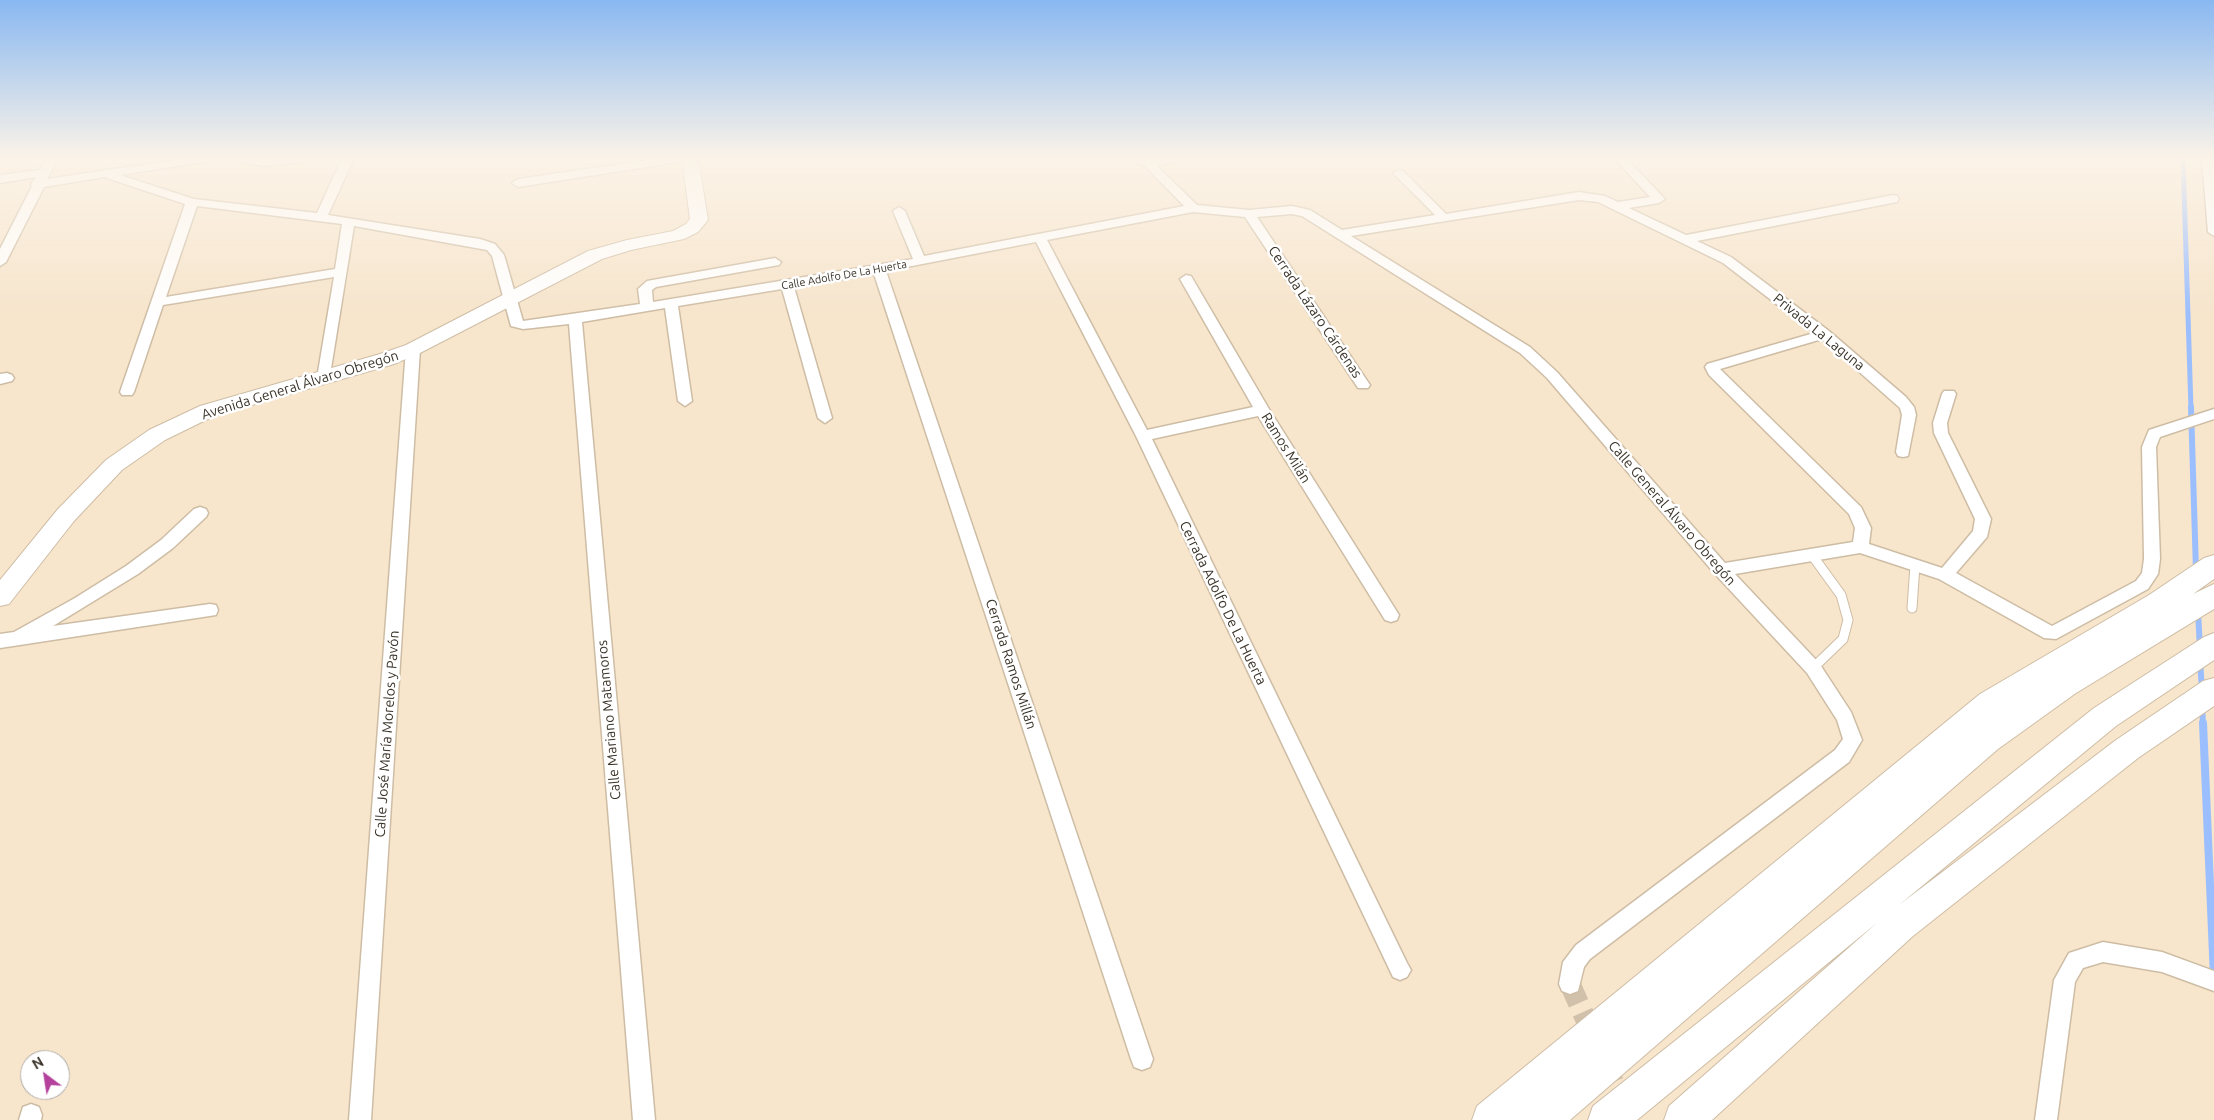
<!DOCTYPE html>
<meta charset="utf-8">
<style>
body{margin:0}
#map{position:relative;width:2214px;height:1120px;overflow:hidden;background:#f7e5cc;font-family:Ubuntu,sans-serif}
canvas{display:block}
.north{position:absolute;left:20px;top:1050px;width:50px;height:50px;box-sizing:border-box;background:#fff;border:1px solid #b0ada9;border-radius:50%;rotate:329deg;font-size:14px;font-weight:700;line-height:20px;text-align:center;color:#3a3329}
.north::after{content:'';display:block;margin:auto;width:18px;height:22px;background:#b4429c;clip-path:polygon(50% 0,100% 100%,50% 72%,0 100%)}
</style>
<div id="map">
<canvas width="2214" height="1120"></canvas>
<div class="north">N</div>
</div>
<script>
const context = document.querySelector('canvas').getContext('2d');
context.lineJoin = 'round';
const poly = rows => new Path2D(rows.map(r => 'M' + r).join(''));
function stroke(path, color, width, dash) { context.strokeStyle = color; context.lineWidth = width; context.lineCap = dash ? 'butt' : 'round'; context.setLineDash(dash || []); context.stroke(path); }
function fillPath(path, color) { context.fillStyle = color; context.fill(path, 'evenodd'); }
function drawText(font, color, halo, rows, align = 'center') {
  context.font = font + ' Ubuntu,sans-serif'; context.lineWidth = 5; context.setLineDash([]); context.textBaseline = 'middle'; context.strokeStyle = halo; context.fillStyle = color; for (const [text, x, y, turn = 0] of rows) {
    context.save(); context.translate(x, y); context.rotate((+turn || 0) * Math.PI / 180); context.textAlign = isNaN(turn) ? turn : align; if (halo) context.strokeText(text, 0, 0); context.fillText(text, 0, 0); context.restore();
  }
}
stroke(poly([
 [2183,158,2191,409]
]), '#9bbefe', 5);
stroke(poly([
 [2191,407,2196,571],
 [2198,611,2200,649],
 [2200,661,2202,689],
 [2202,706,2203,724]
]), '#9bbefe', 6);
stroke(poly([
 [2203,723,2214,977]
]), '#9bbefe', 8);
stroke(poly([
 [1570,984,1594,1038],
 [1605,1063,1630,1120]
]), '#d1c1ab', 21, [21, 10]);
const service = poly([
 [1812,555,1841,595,1848,620,1843,639,1813,668],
 [1912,608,1915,565]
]);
const minor = poly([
 [46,158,58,158,47,179,187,158,215,158,209,161,120,175,194,199,317,213,342,158,354,158,328,215,480,239,495,244,504,255,523,321,640,304,638,289,647,281,775,258,781,262,779,265,656,287,652,290,653,302,913,259,893,211,899,207,905,211,924,256,1184,206,1145,166,1126,158,1150,160,1180,158,1178,160,1157,166,1197,205,1249,210,1292,206,1310,210,1342,230,1435,215,1393,173,1399,170,1403,171,1446,214,1579,192,1605,196,1618,202,1650,197,1614,158,1626,158,1665,199,1659,203,1629,208,1686,235,1893,195,1897,196,1899,199,1897,202,1697,241,1731,257,1829,331,1906,397,1914,407,1916,415,1908,456,1903,457,1898,456,1896,452,1902,415,1900,408,1822,339,1720,369,1861,507,1871,528,1869,544,1942,568,1973,531,1975,519,1934,433,1933,423,1942,394,1944,391,1954,391,1956,394,1947,423,1948,433,1991,519,1987,537,1956,573,2052,626,2136,581,2142,573,2144,559,2142,447,2149,430,2214,409,2214,419,2160,437,2156,447,2160,559,2158,574,2148,589,2056,639,2044,638,1939,579,1860,553,1735,574,1819,663,1851,712,1862,740,1849,762,1590,959,1584,967,1578,991,1570,994,1562,991,1559,984,1563,962,1576,945,1835,750,1843,739,1837,720,1807,673,1715,574,1547,378,1520,353,1302,216,1292,214,1257,217,1368,382,1370,385,1368,388,1358,388,1245,217,1193,212,1047,240,1147,430,1253,407,1180,279,1186,275,1191,276,1269,409,1399,615,1397,620,1391,622,1385,620,1258,416,1152,439,1407,963,1411,970,1407,977,1400,980,1393,977,1136,436,1036,242,886,271,1153,1059,1150,1067,1142,1070,1134,1067,1131,1059,874,274,794,287,832,418,825,423,818,418,782,289,678,306,692,401,685,406,678,401,665,308,582,322,655,1120,633,1120,569,324,523,329,511,326,492,256,487,250,354,226,329,381,319,381,317,378,334,277,163,305,134,392,132,395,122,395,120,392,185,204,104,177,44,187,6,262,0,266,0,249,32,186,31,184,36,177,0,183,0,175,40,170,46,158],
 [1579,200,1598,202,1723,263,1814,333,1707,364,1705,367,1709,375,1849,514,1855,528,1853,542,1725,563,1557,372,1530,347,1351,236,1579,200],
 [197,206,342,224,335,269,166,297,197,206],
 [232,158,263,160,316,158,310,161,263,166,234,160,232,158],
 [662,158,691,158,685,161,518,187,512,183,518,179,662,158],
 [2202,158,2214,158,2214,236,2208,232,2202,158],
 [413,345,420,349,371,1120,349,1120,406,349,413,345],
 [7,373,12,375,14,378,12,381,0,384,0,374,7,373],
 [200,507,206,509,208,513,206,517,173,548,138,574,53,626,210,604,216,605,218,610,216,615,0,648,0,634,14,632,75,598,126,566,161,540,194,509,200,507],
 [2103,942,2162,952,2214,971,2214,991,2162,972,2103,962,2083,968,2075,982,2057,1120,2035,1120,2054,980,2069,953,2103,942],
 [31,1104,39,1107,42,1115,41,1120,19,1120,23,1107,31,1104]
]);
const secondary = poly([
 [682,158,698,158,708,220,698,232,684,239,631,250,602,259,420,353,394,364,214,416,165,440,122,470,74,521,9,604,0,606,0,580,58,509,106,460,149,430,200,406,380,354,406,345,588,251,627,240,673,231,686,224,690,219,682,158]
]);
const motorway = poly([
 [2214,555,2214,579,2193,594,2214,584,2214,609,2076,693,1998,749,1570,1120,1472,1120,1477,1106,1980,694,2149,595,2204,558,2214,555],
 [2214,633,2214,660,2116,726,1899,905,2116,740,2203,681,2214,678,2214,706,2138,758,1913,936,1712,1120,1664,1120,1669,1106,1878,922,1637,1120,1588,1120,1593,1106,2094,708,2204,637,2214,633]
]);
stroke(service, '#cebda5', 11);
stroke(minor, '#cebda5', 3);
stroke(secondary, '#cebda5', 2);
stroke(motorway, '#cebda5', 2);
stroke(service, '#fff', 9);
fillPath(minor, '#fff');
fillPath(secondary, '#fff');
fillPath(motorway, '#fff');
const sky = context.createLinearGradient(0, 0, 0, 315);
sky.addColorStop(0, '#89b8f1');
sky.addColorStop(0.5, '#fbf3e8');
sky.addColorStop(1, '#fbf3e800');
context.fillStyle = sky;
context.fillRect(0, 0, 2214, 315);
drawText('11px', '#3a3329', '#fff', [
 ["Calle Adolfo De La Huerta",844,275,-10]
]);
drawText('14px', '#3a3329', '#fff', [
 ["Cerrada Lázaro Cárdenas",1315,312,56],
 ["Privada La Laguna",1819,332,39],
 ["Avenida General Álvaro Obregón",300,385,-17],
 ["Ramos Milán",1286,448,58],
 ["Calle General Álvaro Obregón",1672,513,49],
 ["Cerrada Adolfo De La Huerta",1223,603,64],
 ["Cerrada Ramos Millán",1011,664,72],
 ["Calle Mariano Matamoros",609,720,-95],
 ["Calle José María Morelos y Pavón",387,734,-86]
]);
</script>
